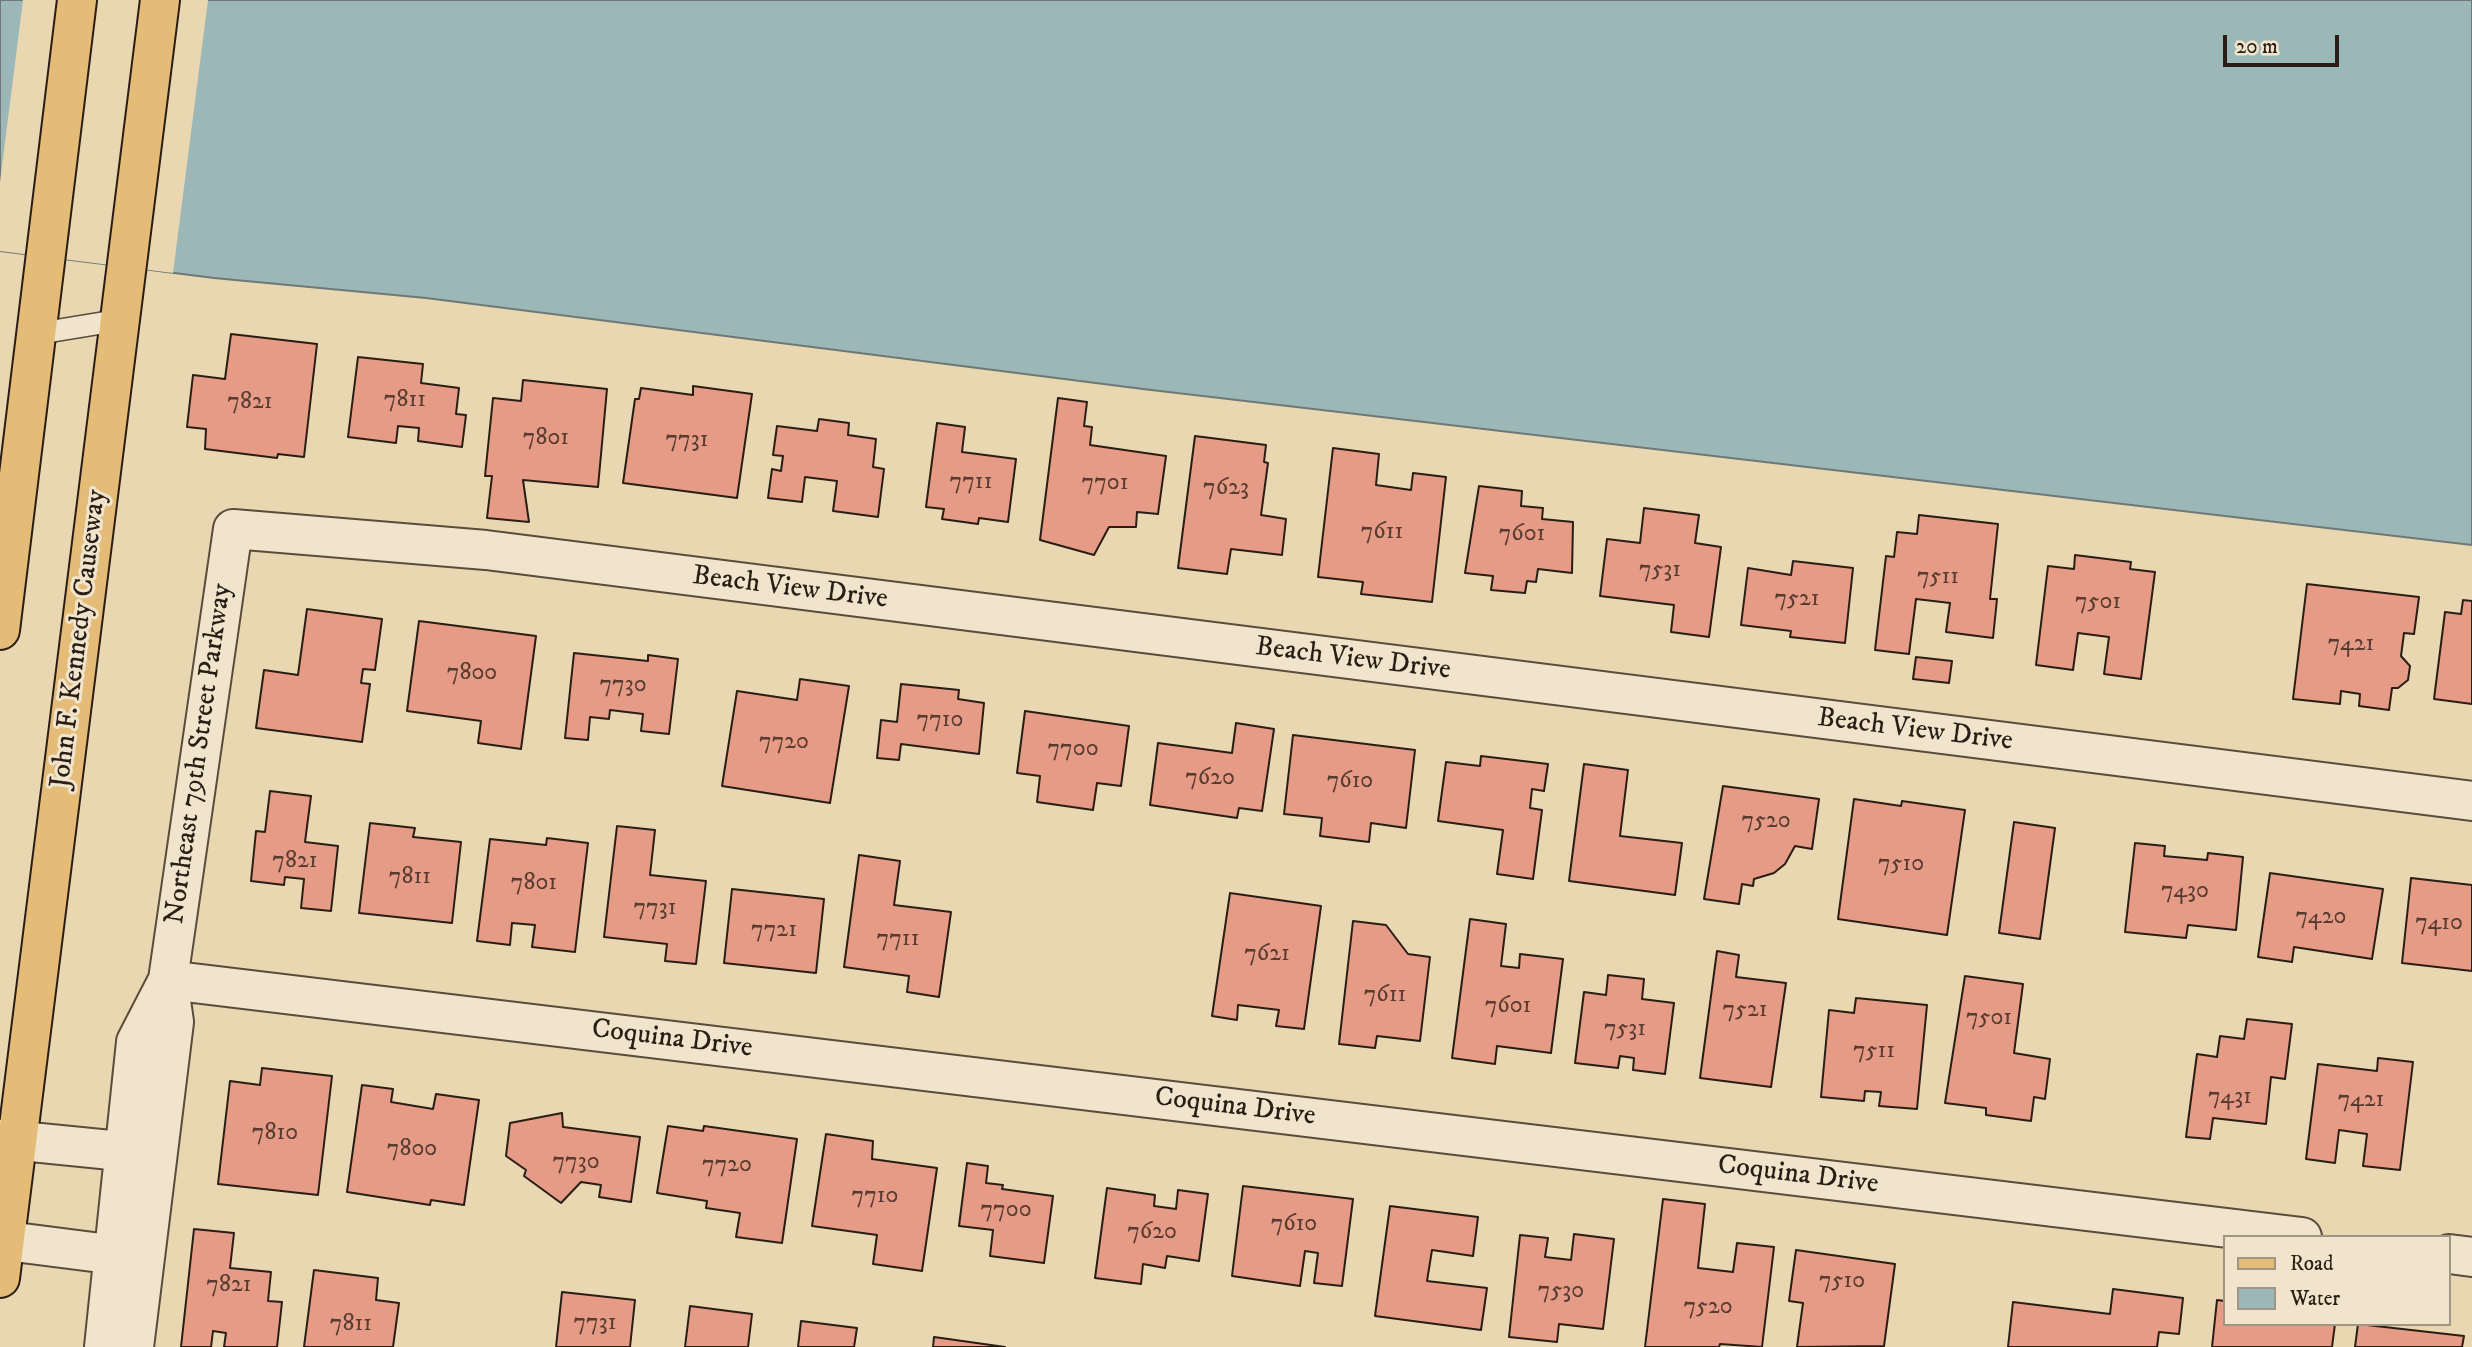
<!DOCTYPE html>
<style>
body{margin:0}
#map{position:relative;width:2472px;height:1347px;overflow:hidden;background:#e8d7b0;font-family:"IM FELL DW Pica",serif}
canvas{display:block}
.legend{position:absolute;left:2223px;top:1235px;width:228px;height:91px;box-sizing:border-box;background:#f0e5cc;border:2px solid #a19583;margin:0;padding:9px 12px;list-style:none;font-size:21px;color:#2a1d15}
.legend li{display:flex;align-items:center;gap:14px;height:35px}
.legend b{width:35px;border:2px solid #a19583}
.scale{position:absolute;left:2223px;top:35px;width:116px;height:32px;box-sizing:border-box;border:4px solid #2a1d15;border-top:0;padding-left:9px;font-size:21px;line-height:24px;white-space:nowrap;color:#2a1d15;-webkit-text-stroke:5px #f0e5cc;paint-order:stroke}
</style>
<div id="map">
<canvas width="2472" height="1347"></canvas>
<ul class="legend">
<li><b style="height:9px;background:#e4bc78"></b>Road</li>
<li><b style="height:19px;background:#9cb7b7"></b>Water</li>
</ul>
<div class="scale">20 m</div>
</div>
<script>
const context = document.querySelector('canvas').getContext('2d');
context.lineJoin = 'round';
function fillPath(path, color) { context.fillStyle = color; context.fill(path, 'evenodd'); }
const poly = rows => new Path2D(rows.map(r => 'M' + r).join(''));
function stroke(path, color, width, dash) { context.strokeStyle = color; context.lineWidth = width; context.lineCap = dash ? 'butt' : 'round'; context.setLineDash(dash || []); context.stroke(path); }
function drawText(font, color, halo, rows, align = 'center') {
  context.font = font + ' "IM FELL DW Pica",serif'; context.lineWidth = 6; context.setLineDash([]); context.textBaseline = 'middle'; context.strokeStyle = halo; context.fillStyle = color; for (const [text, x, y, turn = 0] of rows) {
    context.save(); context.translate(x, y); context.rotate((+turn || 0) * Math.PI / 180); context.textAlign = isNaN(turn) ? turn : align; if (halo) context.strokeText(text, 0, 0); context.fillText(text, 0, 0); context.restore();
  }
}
const water = poly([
 [0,0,2472,0,2472,545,1143,389,426,298,214,278,0,251,0,0]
]);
fillPath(water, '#9cb7b7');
stroke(water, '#6e7976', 2);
fillPath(poly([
 [23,0,208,0,173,273,0,251,0,182]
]), '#e8d7b0');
const building = poly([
 [231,334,317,344,304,457,278,454,277,458,205,449,206,429,187,427,193,375,225,379,231,334],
 [358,357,423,364,421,383,459,388,456,414,466,415,462,447,418,441,419,428,398,426,396,443,348,437,358,357],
 [523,380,607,389,598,487,523,480,529,522,487,518,492,476,485,476,493,398,521,401,523,380],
 [693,386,752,394,737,498,623,483,635,399,639,399,641,388,693,395,693,386],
 [1058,398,1087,402,1084,426,1092,427,1090,445,1166,456,1158,514,1137,512,1136,527,1109,527,1094,555,1040,540,1058,398],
 [819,419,849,423,848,435,876,439,873,467,884,469,878,517,833,511,837,481,805,477,802,502,768,498,772,469,781,471,783,456,773,455,777,426,817,431,819,419],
 [937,423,965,427,962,452,1016,459,1008,522,979,518,978,524,942,519,944,509,926,507,937,423],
 [1195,436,1266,445,1264,462,1268,463,1261,515,1286,519,1282,555,1231,549,1227,574,1178,568,1195,436],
 [1333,448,1379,454,1376,485,1411,490,1413,473,1446,477,1432,602,1361,594,1363,582,1318,577,1333,448],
 [1479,486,1522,491,1521,506,1543,508,1542,519,1573,522,1572,573,1538,569,1536,582,1527,581,1525,593,1491,590,1493,576,1465,573,1479,486],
 [1644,508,1699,515,1695,543,1721,547,1709,637,1671,632,1674,605,1600,596,1607,539,1640,543,1644,508],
 [1919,515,1998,524,1990,599,1997,599,1993,638,1946,632,1950,603,1916,599,1909,654,1875,650,1886,556,1894,557,1897,532,1917,534,1919,515],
 [2075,555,2131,562,2130,569,2155,572,2141,679,2104,674,2109,637,2078,633,2073,670,2036,665,2048,566,2074,569,2075,555],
 [1793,561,1853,568,1845,643,1790,637,1791,631,1741,625,1748,568,1791,575,1793,561],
 [2307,584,2419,597,2414,634,2404,633,2401,656,2410,666,2408,680,2398,688,2392,688,2389,710,2359,706,2360,694,2341,691,2340,704,2293,699,2307,584],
 [2463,600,2472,601,2472,704,2434,699,2445,612,2461,614,2463,600],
 [307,609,382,619,375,670,363,669,361,683,370,684,362,742,256,728,264,670,298,675,307,609],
 [419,621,536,636,521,749,478,743,481,721,407,711,419,621],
 [574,653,648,661,648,655,678,659,669,734,641,731,643,714,610,710,609,719,590,717,588,740,565,738,574,653],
 [1916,657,1952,661,1949,683,1913,679,1916,657],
 [800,679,849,686,830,803,722,786,737,691,797,700,800,679],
 [901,684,959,690,958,699,984,703,979,754,901,744,899,760,877,758,881,720,897,722,901,684],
 [1025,711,1129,726,1121,786,1097,783,1093,810,1037,802,1040,776,1017,773,1025,711],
 [1236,723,1274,729,1262,811,1239,808,1237,818,1150,805,1158,743,1232,753,1236,723],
 [1293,735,1415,750,1406,828,1371,823,1369,842,1320,836,1322,818,1284,814,1293,735],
 [1481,756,1548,764,1544,791,1532,789,1530,808,1542,810,1533,879,1497,874,1503,830,1438,821,1446,762,1480,766,1481,756],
 [1584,764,1628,770,1620,836,1682,843,1675,895,1569,881,1584,764],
 [1723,786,1819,799,1812,849,1795,846,1785,864,1774,873,1754,879,1753,886,1742,884,1739,904,1704,899,1723,786],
 [270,791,311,796,305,842,338,846,331,911,301,908,304,879,285,877,284,885,251,881,256,831,265,832,270,791],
 [1854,799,1901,806,1902,801,1965,810,1947,935,1838,919,1854,799],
 [2014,822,2055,828,2040,939,1999,933,2014,822],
 [370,823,415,828,413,837,461,842,452,923,359,913,370,823],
 [617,826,655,830,650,875,706,881,696,964,665,961,667,944,604,937,617,826],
 [547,838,588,843,575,952,532,947,535,925,512,923,510,945,477,941,490,839,546,845,547,838],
 [2135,843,2165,846,2164,856,2207,860,2208,853,2243,857,2236,930,2188,925,2186,938,2125,932,2135,843],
 [859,855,900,861,894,905,951,912,939,997,907,992,909,976,844,967,859,855],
 [2270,873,2383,889,2372,959,2294,947,2292,962,2258,957,2270,873],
 [2411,878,2472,885,2472,971,2402,963,2411,878],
 [732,889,824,899,816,973,724,963,732,889],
 [1230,893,1321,906,1304,1029,1276,1026,1279,1010,1238,1005,1237,1020,1212,1016,1230,893],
 [1470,919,1506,924,1501,966,1519,968,1520,954,1563,959,1551,1053,1497,1046,1495,1064,1452,1058,1470,919],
 [1353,921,1386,925,1408,954,1430,957,1420,1041,1377,1036,1375,1048,1339,1044,1353,921],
 [1717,951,1739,955,1736,977,1786,983,1771,1087,1700,1078,1717,951],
 [1608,975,1644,979,1642,999,1674,1003,1665,1074,1633,1070,1634,1058,1620,1056,1618,1068,1575,1063,1584,992,1606,995,1608,975],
 [1965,976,2023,984,2014,1053,2050,1059,2045,1099,2034,1097,2031,1121,1986,1115,1986,1108,1945,1103,1965,976],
 [1856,998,1927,1005,1917,1109,1879,1106,1881,1092,1865,1091,1864,1101,1821,1097,1829,1010,1854,1013,1856,998],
 [2247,1019,2292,1024,2285,1079,2271,1077,2266,1124,2213,1118,2210,1139,2186,1137,2197,1054,2217,1057,2220,1036,2244,1039,2247,1019],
 [2378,1058,2413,1062,2400,1170,2363,1166,2367,1134,2339,1130,2335,1163,2306,1159,2318,1064,2377,1071,2378,1058],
 [262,1068,332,1076,318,1195,218,1184,230,1081,260,1085,262,1068],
 [362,1085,393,1089,391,1102,433,1109,436,1094,479,1100,464,1205,431,1200,430,1205,347,1192,362,1085],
 [562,1113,563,1127,640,1137,631,1202,599,1197,601,1185,581,1182,561,1203,524,1176,526,1170,506,1156,510,1123,562,1113],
 [668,1126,703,1131,704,1126,797,1139,782,1243,736,1237,740,1213,706,1208,707,1201,657,1193,668,1126],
 [826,1134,873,1141,872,1159,937,1168,922,1271,873,1264,877,1235,812,1226,826,1134],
 [967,1163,988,1166,986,1183,1003,1185,1002,1189,1053,1196,1044,1263,990,1256,993,1230,959,1226,967,1163],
 [1243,1186,1353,1199,1342,1286,1314,1283,1318,1253,1305,1251,1300,1286,1232,1276,1243,1186],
 [1107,1188,1155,1195,1154,1206,1176,1209,1178,1190,1208,1194,1199,1261,1167,1256,1165,1268,1143,1264,1141,1284,1095,1278,1107,1188],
 [1663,1199,1705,1204,1698,1268,1733,1272,1737,1243,1774,1247,1762,1347,1720,1344,1719,1347,1645,1347,1663,1199],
 [1390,1206,1478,1217,1473,1256,1432,1250,1427,1281,1487,1288,1481,1330,1375,1316,1390,1206],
 [194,1229,234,1233,230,1268,271,1272,268,1301,282,1302,277,1347,224,1347,226,1333,213,1331,211,1347,181,1347,194,1229],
 [1574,1234,1614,1239,1603,1329,1559,1324,1557,1342,1509,1337,1520,1235,1548,1238,1545,1257,1571,1260,1574,1234],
 [1796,1250,1895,1264,1884,1346,1797,1347,1803,1303,1789,1301,1796,1250],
 [314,1270,378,1278,376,1300,399,1303,393,1347,304,1347,314,1270],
 [2113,1289,2183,1298,2179,1334,2159,1332,2157,1347,2008,1347,2013,1302,2110,1314,2113,1289],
 [562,1292,635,1300,630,1347,556,1347,562,1292],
 [2217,1300,2225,1301,2225,1324,2335,1324,2332,1347,2212,1347,2217,1300],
 [690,1306,752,1314,748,1347,685,1347,690,1306],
 [801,1321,857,1328,854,1347,798,1347,801,1321],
 [2358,1324,2464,1336,2462,1347,2355,1347,2358,1324],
 [934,1337,1005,1347,933,1347,934,1337]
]);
fillPath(building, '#e59b85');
stroke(building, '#2a1d15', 2);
const lane = poly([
 [35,334,120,320]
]);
const street = poly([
 [168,980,2302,1237],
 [0,1139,151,1154],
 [0,1240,140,1258],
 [2449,1254,2472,1257],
 [104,1347,136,1042,168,980],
 [134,1347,174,1022,168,980,233,529,486,550,2472,801]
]);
const primary = poly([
 [0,630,77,0],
 [0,1278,160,0]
]);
stroke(lane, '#5a4c3c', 24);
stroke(street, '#5a4c3c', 42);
stroke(primary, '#2a1d15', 42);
stroke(lane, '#f0e5cc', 21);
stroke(street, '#f0e5cc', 38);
stroke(primary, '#e4bc78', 38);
drawText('24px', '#593c31', null, [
 ["7811",405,401],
 ["7821",250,403],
 ["7801",546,439],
 ["7731",687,441],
 ["7711",971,483],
 ["7701",1105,484],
 ["7623",1226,489],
 ["7611",1382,533],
 ["7601",1522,535],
 ["7531",1660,571],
 ["7511",1938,578],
 ["7521",1797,600],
 ["7501",2098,603],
 ["7421",2351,645],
 ["7800",472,674],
 ["7730",623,686],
 ["7710",940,721],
 ["7720",784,743],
 ["7700",1073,750],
 ["7620",1210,779],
 ["7610",1350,782],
 ["7520",1766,822],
 ["7821",295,862],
 ["7510",1901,865],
 ["7811",410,878],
 ["7801",534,884],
 ["7430",2185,892],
 ["7731",655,909],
 ["7420",2321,918],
 ["7410",2439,924],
 ["7721",774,931],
 ["7711",898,940],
 ["7621",1267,955],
 ["7611",1385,996],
 ["7601",1508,1007],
 ["7521",1745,1011],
 ["7501",1989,1019],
 ["7531",1625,1030],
 ["7511",1874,1052],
 ["7431",2230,1098],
 ["7421",2361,1101],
 ["7810",275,1134],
 ["7800",412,1150],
 ["7730",576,1163],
 ["7720",727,1166],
 ["7710",875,1197],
 ["7700",1006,1211],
 ["7610",1294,1225],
 ["7620",1152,1233],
 ["7510",1842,1282],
 ["7821",229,1286],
 ["7530",1561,1292],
 ["7520",1708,1308],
 ["7731",595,1324],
 ["7811",351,1325]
]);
drawText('28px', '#2a1d15', '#f0e5cc', [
 ["Beach View Drive",790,589,7],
 ["John F. Kennedy Causeway",80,639,-83],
 ["Beach View Drive",1353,660,7],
 ["Beach View Drive",1915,731,7],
 ["Northeast 79th Street Parkway",200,754,-82],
 ["Coquina Drive",672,1040,7],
 ["Coquina Drive",1235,1108,7],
 ["Coquina Drive",1798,1176,7]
]);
</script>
